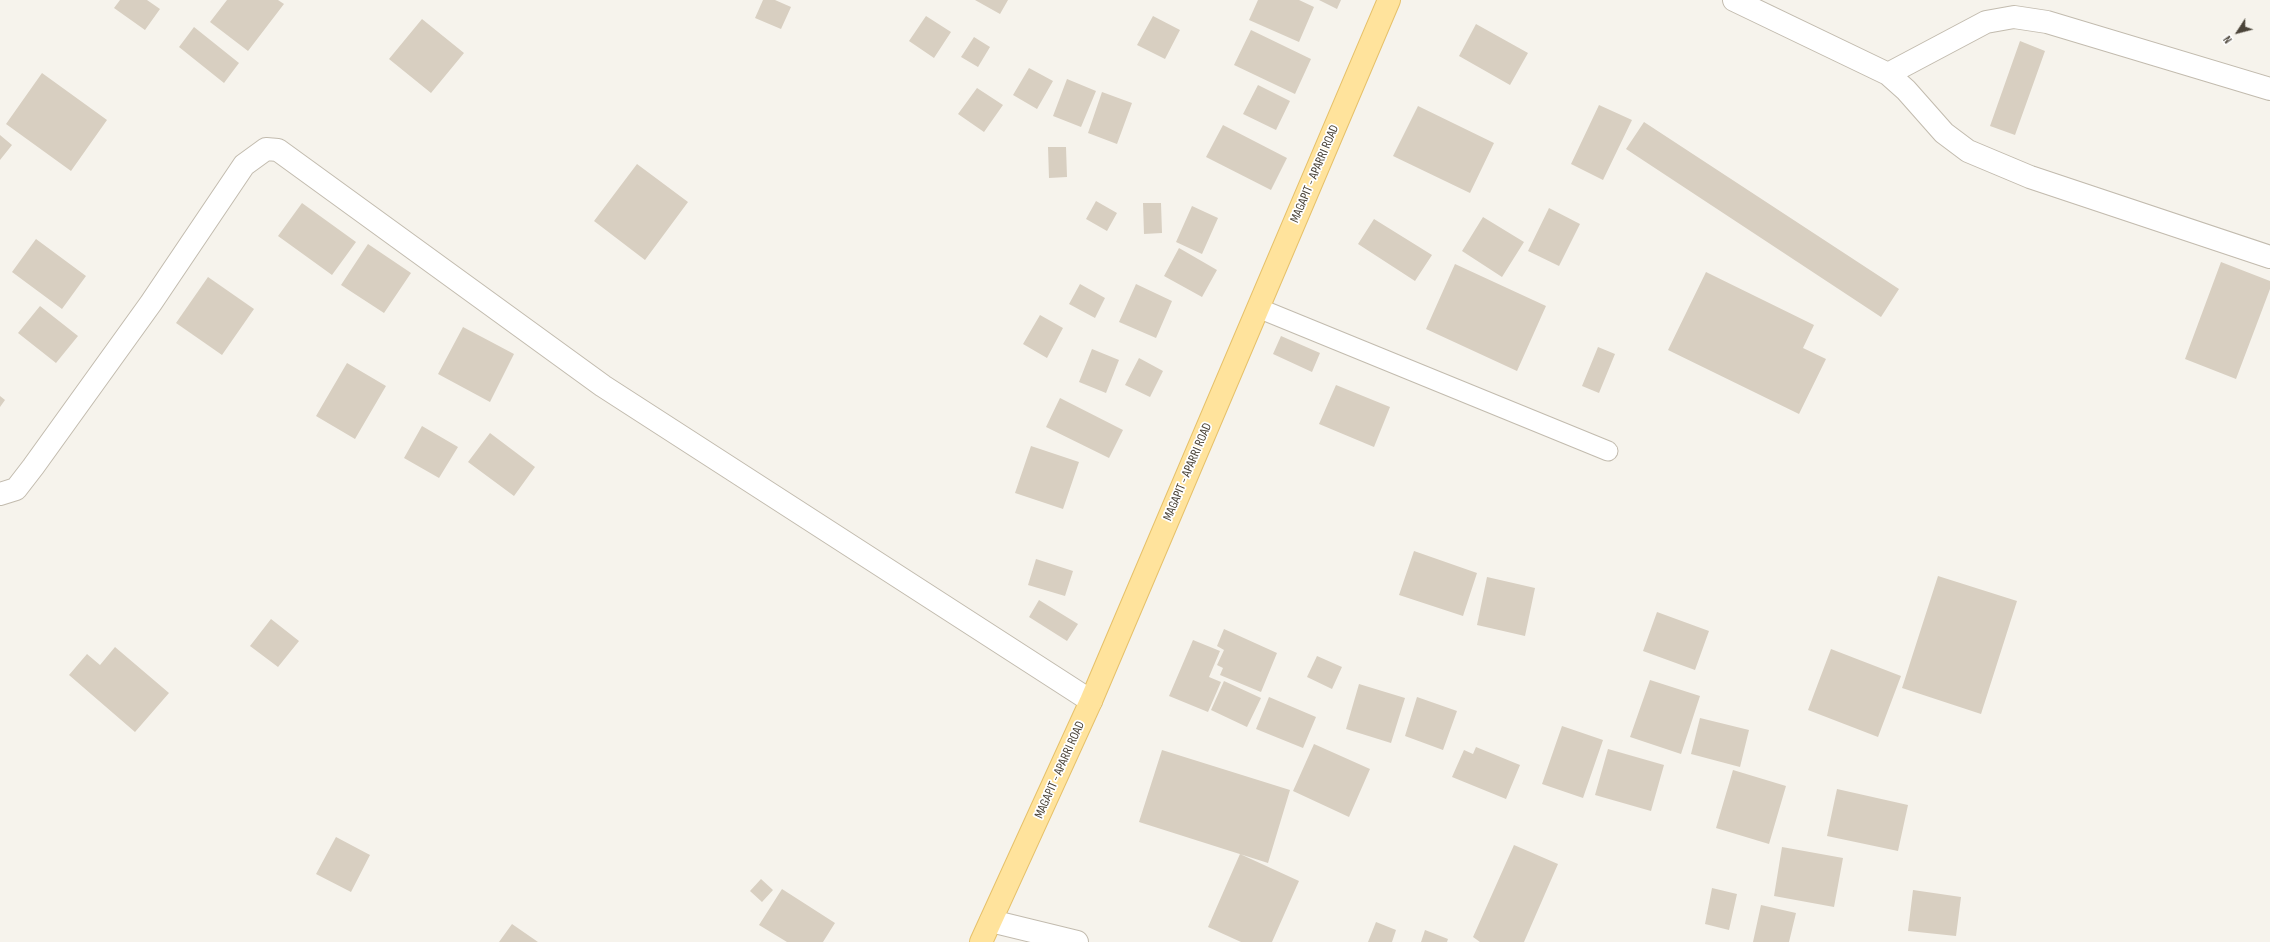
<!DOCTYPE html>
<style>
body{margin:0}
#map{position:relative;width:2270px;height:942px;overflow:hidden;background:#f6f3ec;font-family:"Sofia Sans Condensed",sans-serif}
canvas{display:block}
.north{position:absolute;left:2218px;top:12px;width:40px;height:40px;-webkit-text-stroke:3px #fff;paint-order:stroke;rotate:234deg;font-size:11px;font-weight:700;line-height:16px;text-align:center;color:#4b4439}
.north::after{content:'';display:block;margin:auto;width:14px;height:18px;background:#4b4439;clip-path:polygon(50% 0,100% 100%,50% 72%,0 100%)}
</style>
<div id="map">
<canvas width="2270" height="942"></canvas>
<div class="north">N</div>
</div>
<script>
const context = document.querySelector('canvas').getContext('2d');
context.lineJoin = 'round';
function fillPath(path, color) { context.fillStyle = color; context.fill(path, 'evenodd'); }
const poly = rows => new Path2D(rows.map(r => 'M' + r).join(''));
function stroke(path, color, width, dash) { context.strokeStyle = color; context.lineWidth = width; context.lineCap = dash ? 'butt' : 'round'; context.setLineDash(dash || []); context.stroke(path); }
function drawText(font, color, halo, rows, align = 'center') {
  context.font = font + ' "Sofia Sans Condensed",sans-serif'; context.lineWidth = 3.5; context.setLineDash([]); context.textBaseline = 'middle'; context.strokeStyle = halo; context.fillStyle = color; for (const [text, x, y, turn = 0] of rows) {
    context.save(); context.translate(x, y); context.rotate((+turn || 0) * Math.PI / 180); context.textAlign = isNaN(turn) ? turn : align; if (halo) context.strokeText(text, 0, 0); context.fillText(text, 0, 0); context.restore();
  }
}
fillPath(poly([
 [120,0,147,0,160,9,145,30,114,8],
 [227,0,278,0,284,4,248,51,210,22],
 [763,0,775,0,791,7,781,29,755,18],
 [975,0,1008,0,1000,14],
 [1258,0,1299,0,1314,7,1299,42,1249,20],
 [1319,0,1341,0,1337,9],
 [926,16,951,32,934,58,909,41],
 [1153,16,1180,30,1165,59,1137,45],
 [422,19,464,53,431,93,389,59],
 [1476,24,1528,53,1510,85,1459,56],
 [194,27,239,63,224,83,179,47],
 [1251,30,1311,59,1295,94,1234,65],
 [974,37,990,47,978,67,961,57],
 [2020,41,2045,51,2015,135,1990,126],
 [1029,68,1053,81,1037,109,1013,95],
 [42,73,107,120,71,171,6,124],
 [1067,79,1096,91,1081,127,1053,116],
 [1258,85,1290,101,1276,130,1243,114],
 [977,88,1003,105,984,132,958,114],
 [1102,92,1132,103,1117,144,1088,133],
 [1599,105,1632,120,1603,180,1571,164],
 [1418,106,1494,143,1470,193,1393,156],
 [1644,122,1899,289,1881,317,1626,149],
 [1223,125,1287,158,1271,190,1206,157],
 [0,135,12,145,0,160],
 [1048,147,1066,147,1067,177,1049,178],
 [637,164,688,202,645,260,594,221],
 [1096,201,1117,213,1107,231,1086,219],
 [302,203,356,242,332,275,278,236],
 [1143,203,1161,203,1162,233,1144,234],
 [1192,206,1218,218,1202,254,1176,242],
 [1549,208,1580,224,1559,266,1528,251],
 [1483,217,1524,242,1502,277,1462,251],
 [1374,219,1432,255,1415,281,1358,244],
 [36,239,86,276,62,309,12,272],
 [368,244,411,273,384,313,341,285],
 [1179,248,1217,270,1202,297,1164,276],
 [2221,262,2270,281,2270,289,2236,379,2185,359],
 [1455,264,1546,306,1517,371,1426,329],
 [1706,272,1814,325,1803,348,1826,359,1799,414,1668,350],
 [208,277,254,309,222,355,176,323],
 [1080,284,1105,298,1095,318,1069,304],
 [1136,284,1172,301,1156,338,1119,322],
 [40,306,78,336,56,363,18,333],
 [1040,315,1063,328,1047,358,1023,344],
 [463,327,514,354,490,402,438,374],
 [1281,336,1320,353,1312,372,1273,354],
 [1598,347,1615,354,1599,393,1582,386],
 [1092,349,1119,360,1106,393,1079,382],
 [1139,358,1163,371,1150,397,1125,385],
 [347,363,386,386,355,439,316,416],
 [1336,385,1390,407,1374,447,1319,424],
 [0,396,5,400,0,407],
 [1060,398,1123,430,1109,458,1046,427],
 [422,426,458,447,439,478,404,458],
 [490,433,535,467,514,496,468,462],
 [1031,446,1079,462,1063,509,1015,493],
 [1414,551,1477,573,1463,616,1399,595],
 [1036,559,1073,571,1065,596,1028,585],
 [1938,576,2017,601,1981,714,1902,688],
 [1487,577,1535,588,1525,636,1477,625],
 [1039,600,1078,624,1067,641,1029,617],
 [1657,612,1709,631,1695,670,1643,651],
 [271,619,299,641,278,667,250,646],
 [1224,629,1277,653,1261,692,1220,675,1223,668,1217,665,1224,650,1217,646],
 [1193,640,1220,651,1209,677,1221,682,1208,712,1169,696],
 [115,647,169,693,135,732,69,675,87,654,100,665],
 [1831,649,1901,676,1878,737,1808,710],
 [1317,656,1342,667,1332,689,1307,677],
 [1650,680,1700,696,1681,754,1630,737],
 [1224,681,1261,698,1247,727,1211,710],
 [1359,684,1405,698,1391,743,1346,729],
 [1269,697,1316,717,1303,748,1256,729],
 [1417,697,1457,711,1443,750,1405,736],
 [1700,718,1749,730,1740,767,1691,754],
 [1562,726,1603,740,1583,798,1542,784],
 [1314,744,1370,769,1349,817,1293,791],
 [1476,747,1520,765,1506,799,1452,777,1464,750,1473,754],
 [1608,749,1664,765,1651,811,1595,795],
 [1162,750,1290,790,1268,863,1139,822],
 [1733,770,1786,786,1769,844,1716,828],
 [1837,789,1908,805,1898,851,1827,836],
 [336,837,370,855,351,892,316,874],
 [1514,845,1558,864,1524,942,1480,942,1473,937],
 [1782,847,1843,858,1834,907,1774,896],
 [1240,854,1299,881,1272,942,1241,942,1208,927],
 [761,879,773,890,762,902,750,891],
 [1712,888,1737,894,1729,930,1705,924],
 [782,889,835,923,823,942,787,942,759,925],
 [1913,890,1961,897,1956,936,1908,931],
 [1761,905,1796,913,1789,942,1753,942],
 [1376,922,1396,930,1392,942,1368,942],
 [512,924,538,942,499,942],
 [1425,930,1448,939,1447,942,1421,942]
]), '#d8cfc1');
const service = poly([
 [1258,308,1608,451]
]);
const minor = poly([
 [1734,0,1888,74,1906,90,1944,133,1968,151,2030,177,2270,257],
 [1888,74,1986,22,2014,17,2047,22,2270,89],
 [0,494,16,489,33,467,151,303,244,165,266,149,278,150,603,386,1091,701],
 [991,921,1077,942]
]);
const primary = poly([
 [981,942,1091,701,1389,0]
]);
stroke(service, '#c2bbae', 21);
stroke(minor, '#c2bbae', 24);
stroke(primary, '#e6c16a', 24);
stroke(service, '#fff', 19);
stroke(minor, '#fff', 22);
stroke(primary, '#ffe39c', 22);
drawText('13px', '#4b4439', '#fff', [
 ["MAGAPIT - APARRI ROAD",1315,174,-67],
 ["MAGAPIT - APARRI ROAD",1188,472,-67],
 ["MAGAPIT - APARRI ROAD",1060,770,-66]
]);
</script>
